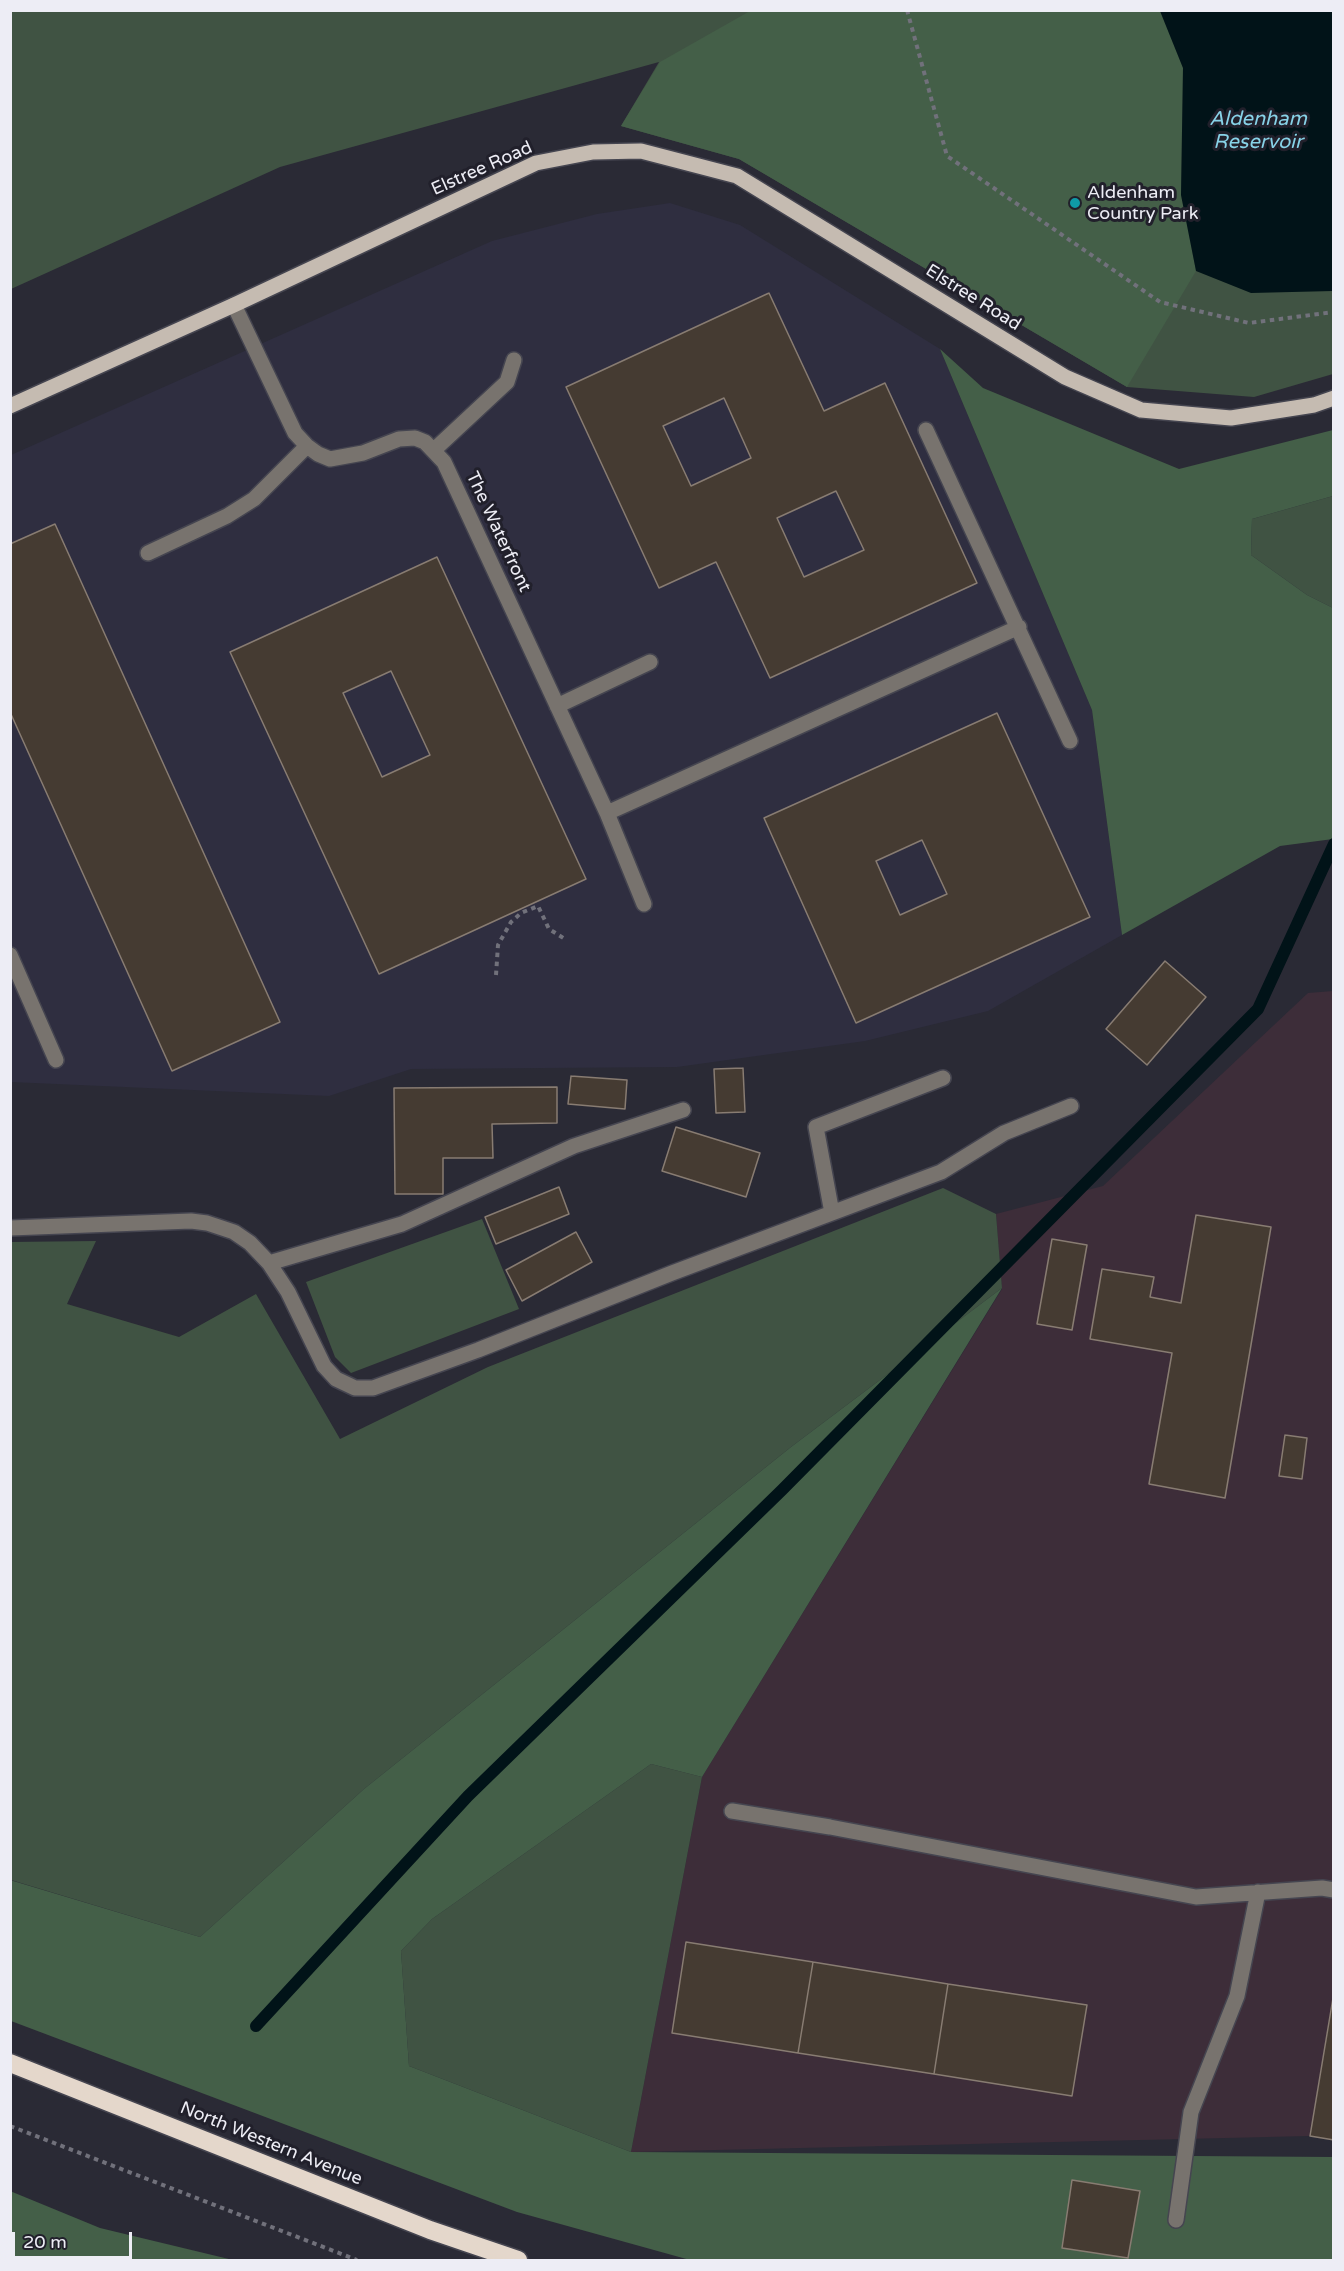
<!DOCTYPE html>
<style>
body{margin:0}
#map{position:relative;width:1344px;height:2271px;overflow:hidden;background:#2a2a35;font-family:"Varela Round",sans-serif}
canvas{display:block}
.frame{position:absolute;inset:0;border:12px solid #ededf5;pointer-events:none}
.scale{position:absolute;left:12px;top:2232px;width:120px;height:27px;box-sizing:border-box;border:3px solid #ededf5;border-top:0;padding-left:8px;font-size:18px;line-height:21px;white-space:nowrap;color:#ededf5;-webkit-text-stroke:4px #21202b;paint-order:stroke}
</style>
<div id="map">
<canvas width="1344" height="2271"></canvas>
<div class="frame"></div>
<div class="scale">20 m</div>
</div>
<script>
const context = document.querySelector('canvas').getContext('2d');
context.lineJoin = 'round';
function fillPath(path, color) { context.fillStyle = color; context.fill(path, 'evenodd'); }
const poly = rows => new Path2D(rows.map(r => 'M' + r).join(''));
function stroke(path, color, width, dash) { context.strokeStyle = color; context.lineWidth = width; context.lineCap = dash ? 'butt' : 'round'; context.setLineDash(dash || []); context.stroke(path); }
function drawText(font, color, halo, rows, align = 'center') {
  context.font = font + ' "Varela Round",sans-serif'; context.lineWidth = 6; context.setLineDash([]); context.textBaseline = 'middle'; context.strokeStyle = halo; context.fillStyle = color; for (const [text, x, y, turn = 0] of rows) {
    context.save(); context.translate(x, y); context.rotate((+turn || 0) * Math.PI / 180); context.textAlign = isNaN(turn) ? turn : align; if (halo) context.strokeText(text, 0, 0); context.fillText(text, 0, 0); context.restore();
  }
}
fillPath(poly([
 [1333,991,1333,2140,1310,2136,631,2152,702,1777,1002,1289,996,1214,1103,1186,1308,993]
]), '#3d2d39');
fillPath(poly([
 [670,203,740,225,940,349,1092,710,1122,935,988,1011,865,1041,677,1067,411,1069,329,1096,11,1082,11,455,492,241,597,214]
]), '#2f2e40');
fillPath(poly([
 [10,11,1333,11,1333,374,1254,397,1127,387,739,159,621,126,659,62,280,167,11,289],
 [1333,496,1333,608,1307,595,1251,555,1252,519],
 [943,1188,996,1214,1002,1288,791,1447,364,1789,200,1937,11,1880,10,1242,96,1241,67,1304,179,1337,256,1294,340,1439,488,1367],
 [482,1219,519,1309,351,1373,335,1357,306,1282],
 [651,1764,702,1777,631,2152,409,2066,401,1951,432,1919]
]), '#405343');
fillPath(poly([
 [750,11,1160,11,1183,68,1181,195,1196,271,1127,387,739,159,621,126,660,62],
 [940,349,983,388,1179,469,1333,430,1333,496,1252,519,1251,555,1307,595,1333,608,1333,839,1280,846,1122,935,1092,710],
 [1002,1288,702,1777,651,1764,432,1919,401,1951,409,2066,631,2152,1333,2157,1333,2260,690,2260,517,2212,11,2021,10,1880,200,1937,364,1789,791,1447],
 [10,2191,100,2228,233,2260,11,2260]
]), '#445f48');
fillPath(poly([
 [1160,11,1333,11,1333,291,1251,293,1196,271,1181,195,1183,68]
]), '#011318');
stroke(poly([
 [256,2026,468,1796,782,1490,1258,1009,1334,844]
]), '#011318', 12);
const building = poly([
 [769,293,824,411,885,383,977,583,770,678,716,562,659,588,566,387,769,293],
 [724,398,751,458,691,486,663,426,724,398],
 [836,491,864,550,804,577,777,518,836,491],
 [55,524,280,1022,172,1071,10,712,10,544,55,524],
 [437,557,586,879,379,974,230,652,437,557],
 [391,671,430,755,382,777,343,693,391,671],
 [997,713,1090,917,856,1023,764,818,997,713],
 [922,840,947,894,900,915,876,861,922,840],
 [1165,961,1206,997,1147,1065,1106,1029,1165,961],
 [743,1068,745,1112,716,1113,714,1069,743,1068],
 [571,1076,627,1080,625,1109,568,1104,571,1076],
 [557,1087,557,1123,492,1124,493,1158,443,1158,443,1194,395,1194,394,1088,557,1087],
 [676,1127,760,1153,746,1197,662,1171,676,1127],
 [559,1187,569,1214,496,1244,485,1217,559,1187],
 [1196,1215,1271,1227,1225,1498,1149,1484,1172,1353,1090,1339,1102,1269,1154,1277,1150,1297,1181,1303,1196,1215],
 [576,1232,592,1262,522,1301,506,1270,576,1232],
 [1052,1239,1087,1245,1072,1330,1037,1324,1052,1239],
 [1285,1435,1307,1438,1302,1479,1279,1476,1285,1435],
 [686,1942,813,1962,798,2053,672,2033,686,1942],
 [813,1962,948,1984,934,2074,798,2053,813,1962],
 [948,1984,1087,2005,1072,2096,934,2074,948,1984],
 [1334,1992,1334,2140,1310,2136,1334,1992],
 [1072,2180,1140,2191,1128,2258,1062,2248,1072,2180]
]);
fillPath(building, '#453b32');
stroke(building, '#887c72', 1.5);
const minor = poly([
 [234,305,295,433,307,446,318,454,330,459,363,453,399,439,415,438,425,442,444,462,607,813,644,904],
 [926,430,1070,741],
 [434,450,507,382,514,360],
 [148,553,227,516,254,499,307,446],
 [557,706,650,662],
 [607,813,1019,627],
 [10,955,56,1060],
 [832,1213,816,1127,943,1078],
 [10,1228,191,1221,207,1223,234,1232,250,1243,269,1263,288,1292,324,1366,336,1379,355,1388,373,1388,478,1350,672,1273,941,1172,1004,1133,1071,1106],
 [269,1263,402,1224,574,1146,683,1110],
 [732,1811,830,1827,1196,1897,1322,1888,1334,1890],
 [1176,2220,1191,2112,1237,1996,1258,1892]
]);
const major = poly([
 [10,406,234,305,536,163,593,152,641,151,737,176,1065,377,1141,410,1231,418,1314,405,1334,398]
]);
const highway = poly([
 [10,2063,430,2230,518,2260]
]);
stroke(minor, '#454550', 18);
stroke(major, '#454550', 18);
stroke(highway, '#454550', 21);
stroke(poly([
 [907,10,947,156,1160,302,1249,323,1334,312],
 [496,975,498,945,511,922,521,913,538,906,549,929,565,939],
 [10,2126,357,2260]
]), '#71717b', 4, [4.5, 4.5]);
stroke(minor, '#78736e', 15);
stroke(major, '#c5bbb1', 15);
stroke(highway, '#e4d7cb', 18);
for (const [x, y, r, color] of [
 [1075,203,6,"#0f9aa8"]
]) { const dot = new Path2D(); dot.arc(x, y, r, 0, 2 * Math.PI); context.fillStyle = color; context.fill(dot); stroke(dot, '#21202b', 2); }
drawText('18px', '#ededf5', '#21202b', [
 ["Elstree Road",482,169,-24],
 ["Elstree Road",973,298,32],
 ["The Waterfront",498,532,65],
 ["North Western Avenue",271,2144,22]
]);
drawText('18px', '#ededf5', '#21202b', [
 ["Aldenham",1087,193],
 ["Country Park",1087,214]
], 'left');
drawText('italic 20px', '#87d2e7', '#21202b', [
 ["Aldenham",1258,120],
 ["Reservoir",1258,143]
]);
</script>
